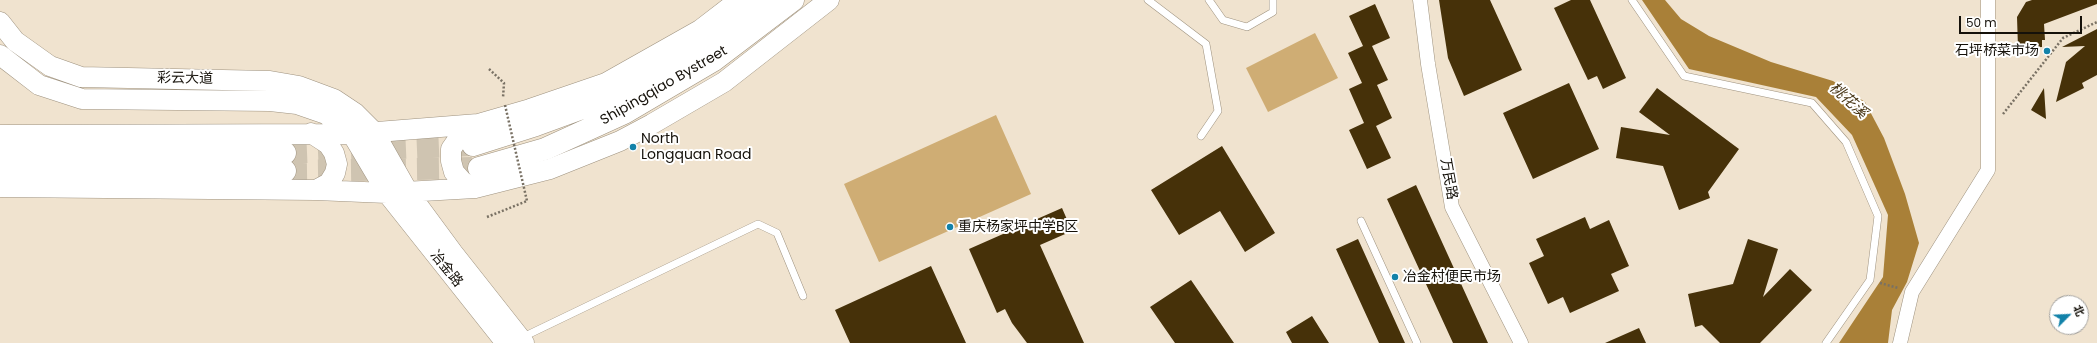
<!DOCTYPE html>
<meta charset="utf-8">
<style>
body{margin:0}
#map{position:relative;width:2097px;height:343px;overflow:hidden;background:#f0e3cf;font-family:Poppins,"Noto Sans SC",sans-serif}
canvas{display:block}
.north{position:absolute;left:2049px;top:295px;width:40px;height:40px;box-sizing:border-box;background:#fff;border:1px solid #a1a09d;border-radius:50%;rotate:66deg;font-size:11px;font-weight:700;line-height:16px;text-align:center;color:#15110a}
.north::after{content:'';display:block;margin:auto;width:14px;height:18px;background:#1282a9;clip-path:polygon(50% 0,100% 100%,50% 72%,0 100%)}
.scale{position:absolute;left:1959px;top:16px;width:123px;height:18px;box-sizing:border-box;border:2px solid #15110a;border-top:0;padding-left:5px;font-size:12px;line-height:14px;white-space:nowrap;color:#15110a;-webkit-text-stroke:3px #fff;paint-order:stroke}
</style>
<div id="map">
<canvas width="2097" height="343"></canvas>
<div class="north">北</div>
<div class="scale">50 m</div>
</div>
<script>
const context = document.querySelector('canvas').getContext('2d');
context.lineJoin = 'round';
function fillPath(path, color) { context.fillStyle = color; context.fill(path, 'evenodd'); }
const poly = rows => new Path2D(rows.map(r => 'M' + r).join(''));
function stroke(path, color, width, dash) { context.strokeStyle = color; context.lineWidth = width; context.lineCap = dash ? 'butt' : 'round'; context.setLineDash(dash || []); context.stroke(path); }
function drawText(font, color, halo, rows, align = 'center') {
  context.font = font + ' Poppins,"Noto Sans SC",sans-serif'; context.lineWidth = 4; context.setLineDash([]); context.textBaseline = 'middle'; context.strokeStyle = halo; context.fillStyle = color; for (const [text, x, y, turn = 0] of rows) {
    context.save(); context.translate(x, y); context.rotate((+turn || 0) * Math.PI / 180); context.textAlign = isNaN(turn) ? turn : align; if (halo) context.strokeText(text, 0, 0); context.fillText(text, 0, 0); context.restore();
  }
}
fillPath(poly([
 [1315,33,1338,78,1268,112,1246,68],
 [996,115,1031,194,879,262,844,184]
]), '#cfad74');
fillPath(poly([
 [1642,0,1665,0,1681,19,1709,36,1771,62,1833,81,1865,102,1884,138,1905,194,1919,243,1907,282,1892,310,1888,343,1839,343,1883,277,1888,215,1852,135,1816,97,1689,69]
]), '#a98038');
fillPath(poly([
 [1439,0,1490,0,1522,70,1464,96,1448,58],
 [1571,0,1590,0,1626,78,1603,89,1597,76,1588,80,1554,8],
 [2032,0,2097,0,2097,4,2044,24,2045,40,2042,40,2042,47,2018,48,2017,17,2026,2],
 [1375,4,1390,38,1372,46,1388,80,1377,85,1392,118,1376,126,1391,158,1367,169,1349,130,1364,123,1349,89,1362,83,1348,53,1363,46,1349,16],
 [2097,29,2097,75,2082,83,2084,88,2056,102,2066,62,2085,46,2062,47],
 [1569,83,1599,149,1533,179,1503,113],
 [1657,88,1739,149,1708,192,1710,198,1679,210,1663,166,1616,158,1621,127,1670,135,1639,112],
 [2044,88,2046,119,2031,110],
 [1222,146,1275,233,1245,252,1220,211,1179,235,1151,190],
 [1416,185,1488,343,1453,343,1387,199],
 [1062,208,1072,231,1040,245,1084,343,1027,343,1012,323,1005,309,997,313,969,249],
 [1585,217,1590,229,1609,220,1629,266,1611,274,1619,291,1570,313,1563,297,1548,304,1529,263,1544,256,1536,239],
 [1358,239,1405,343,1379,343,1336,249],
 [1748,239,1778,249,1763,297,1790,269,1812,290,1760,343,1720,343,1702,325,1695,327,1688,294,1733,284],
 [931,266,966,343,850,343,835,310],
 [1191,280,1234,343,1175,343,1150,307],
 [1312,316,1329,343,1292,343,1286,332],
 [1639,328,1646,343,1605,343]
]), '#463109');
stroke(poly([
 [285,153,472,145],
 [285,171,479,168]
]), '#cfc4b1', 22, [22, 11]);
const lane = poly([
 [1148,0,1206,44,1218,111,1201,136],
 [1209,0,1223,20,1247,27,1273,12,1273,0],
 [1632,0,1684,76,1812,103,1846,142,1878,216,1870,280,1826,343],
 [1361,221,1417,343],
 [521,338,758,224,777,233,803,296]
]);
const street = poly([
 [1420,0,1428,64,1452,207,1521,343],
 [1900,343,1912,292,1988,170,1988,0]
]);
const secondary = poly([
 [0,22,15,41,50,66,81,77,270,81,299,86,334,99,355,113,374,132,408,192,453,253,524,343],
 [0,55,39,85,82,99,270,101,297,104,326,114,352,134,387,193,506,343],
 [311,133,328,144,334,153,337,164,335,173,329,183,316,190],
 [0,135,352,134,478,124,530,109,606,83,700,30,739,0],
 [0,187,316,190,387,193,475,188,550,169,620,141,652,124,724,82,829,0],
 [475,188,463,182,454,172,451,161,451,149,463,132,478,124]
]);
const primary = poly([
 [473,145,536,125,618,95,707,45,765,0],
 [0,152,285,153],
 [479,168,545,149,624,113,714,60,793,0],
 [0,169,285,171]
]);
stroke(lane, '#9e927f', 8);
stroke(street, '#9e927f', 15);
stroke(secondary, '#9e927f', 21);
stroke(primary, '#9e927f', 23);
stroke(poly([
 [489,69,504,83,503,98],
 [2003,114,2063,38,2097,22],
 [487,217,527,201],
 [1880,283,1898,288]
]), '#797164', 2.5, [2, 2]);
stroke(lane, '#fff', 7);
stroke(street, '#fff', 14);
stroke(secondary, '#fff', 20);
stroke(primary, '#fff', 22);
stroke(poly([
 [505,105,527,201]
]), '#797164', 2.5, [2, 2]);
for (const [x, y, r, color] of [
 [2047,51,4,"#1282a9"],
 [633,147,4,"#1282a9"],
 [950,227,4,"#1282a9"],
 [1395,277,4,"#1282a9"]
]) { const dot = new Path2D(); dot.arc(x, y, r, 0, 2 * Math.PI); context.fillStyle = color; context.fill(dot); stroke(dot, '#fff', 1.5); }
drawText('14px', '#15110a', '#fff', [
 ["石坪桥菜市场",2039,51,"right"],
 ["North",641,139],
 ["Longquan Road",641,155],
 ["重庆杨家坪中学B区",958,227],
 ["冶金村便民市场",1403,277]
], 'left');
drawText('14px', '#15110a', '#fff', [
 ["彩云大道",185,79,1],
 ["Shipingqiao Bystreet",664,86,-30],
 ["万民路",1448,179,80],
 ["冶金路",446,269,51]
]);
drawText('italic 15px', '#473515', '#fff', [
 ["桃花溪",1848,101,42]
]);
</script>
